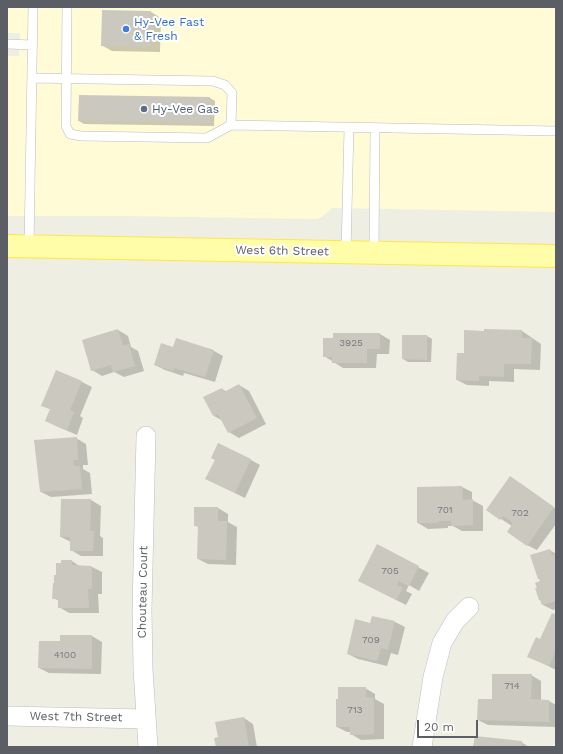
<!DOCTYPE html>
<style>
body{margin:0}
#map{position:relative;width:563px;height:754px;overflow:hidden;background:#efeee2;font-family:"Work Sans",sans-serif}
canvas{display:block}
.frame{position:absolute;inset:0;border:8px solid #5b5e65;pointer-events:none}
.scale{position:absolute;left:417px;top:720px;width:61px;height:18px;box-sizing:border-box;border:2px solid #5b5e65;border-top:0;padding-left:5px;font-size:12px;line-height:14px;white-space:nowrap;color:#5b5e65;-webkit-text-stroke:3px #fff;paint-order:stroke}
</style>
<div id="map">
<canvas width="563" height="754"></canvas>
<div class="frame"></div>
<div class="scale">20 m</div>
</div>
<script>
const context = document.querySelector('canvas').getContext('2d');
context.lineJoin = 'round';
function fillPath(path, color) { context.fillStyle = color; context.fill(path, 'evenodd'); }
const poly = rows => new Path2D(rows.map(r => 'M' + r).join(''));
function stroke(path, color, width, dash) { context.strokeStyle = color; context.lineWidth = width; context.lineCap = dash ? 'butt' : 'round'; context.setLineDash(dash || []); context.stroke(path); }
function drawText(font, color, halo, rows, align = 'center') {
  context.font = font + ' "Work Sans",sans-serif'; context.lineWidth = 4; context.setLineDash([]); context.textBaseline = 'middle'; context.strokeStyle = halo; context.fillStyle = color; for (const [text, x, y, turn = 0] of rows) {
    context.save(); context.translate(x, y); context.rotate((+turn || 0) * Math.PI / 180); context.textAlign = isNaN(turn) ? turn : align; if (halo) context.strokeText(text, 0, 0); context.fillText(text, 0, 0); context.restore();
  }
}
fillPath(poly([
 [7,7,556,7,556,212,332,208,322,217,317,219,126,216,7,216,7,56,19,56,20,33,7,33]
]), '#fffbd7');
fillPath(poly([
 [151,12,161,18,160,52,112,51,103,46],
 [210,98,215,101,214,126,84,124,79,121],
 [118,330,128,336,131,347,138,351,144,371,124,377,114,372,102,376,92,370],
 [522,331,541,344,540,370,514,369,514,382,489,381,489,386,467,385,457,380,465,354,485,332],
 [380,334,390,340,389,354,377,354,376,368,343,368,324,356],
 [427,336,432,339,431,362,408,362,403,359],
 [174,348,214,351,223,356,215,382,184,373,183,376,165,370,155,365],
 [56,372,82,382,92,387,80,416,83,418,77,435,56,426,46,421,51,410,43,405],
 [239,385,249,391,266,424,239,438,229,432,223,421,214,416,222,389,227,392],
 [76,438,86,444,88,465,83,465,83,469,90,473,92,494,51,497,41,492],
 [251,460,260,465,245,498,206,479],
 [520,483,556,509,556,524,537,550,527,545,512,526,487,510],
 [462,487,472,492,472,500,483,506,483,531,462,531,453,526,448,526,448,528,428,529,418,523,418,488],
 [91,500,101,506,100,536,103,538,103,556,81,556,71,550,71,542,61,537],
 [218,508,228,514,228,522,237,527,236,565,208,564,198,559,199,528,195,525],
 [377,545,429,573,419,591,409,585,406,591,412,594,406,605,369,586],
 [550,550,556,554,556,609,553,610,543,605,538,588,542,582,538,578],
 [72,561,81,567,92,567,102,572,102,594,98,594,99,613,69,613,59,607,59,601,53,598,57,576],
 [556,616,556,670,528,656,541,640],
 [395,622,405,627,398,655,391,653,387,666,358,659,348,654],
 [92,636,102,642,101,674,49,673,39,668,61,642],
 [531,675,541,681,541,700,549,701,556,705,556,727,488,725,478,720,493,700],
 [365,688,375,694,375,699,384,704,384,739,361,740,351,734,351,732,347,732,337,727,339,700],
 [244,718,253,724,257,747,217,747,219,737],
 [521,742,529,747,475,747]
]), '#0003');
fillPath(poly([
 [102,10,151,11,151,47,101,46],
 [79,95,210,97,210,123,78,121],
 [118,329,123,346,129,344,135,366,113,372,111,365,91,371,82,340],
 [484,329,522,330,522,338,532,338,531,364,504,364,504,377,479,376,479,381,456,380,457,353,464,353,464,330,484,331],
 [333,333,380,333,380,349,367,349,367,363,332,363,332,357,323,357,323,338,333,338],
 [402,335,427,335,427,360,402,359],
 [176,338,214,350,205,377,174,368,173,371,154,365,161,343,173,347],
 [56,370,82,381,70,410,74,412,67,430,45,421,50,409,41,406],
 [239,384,257,418,228,433,218,414,213,416,203,397,222,388,224,392],
 [77,437,78,460,73,460,74,466,80,466,82,489,40,492,34,440],
 [218,443,251,459,235,493,205,479,215,460,211,458],
 [510,476,554,507,527,546,507,532,513,523,503,516,500,520,486,510],
 [462,486,463,500,473,499,473,525,451,526,451,521,438,521,439,523,417,523,417,487],
 [61,499,91,499,90,531,94,531,93,551,70,551,70,537,60,537],
 [194,507,218,507,218,521,227,521,226,560,197,559,198,526,194,526],
 [377,544,419,566,409,586,399,581,397,585,403,588,396,600,358,581],
 [550,549,552,555,556,554,556,601,542,605,540,600,539,600,535,588,537,588,535,583,540,581,539,578,538,579,530,555],
 [61,560,72,560,72,565,92,566,92,589,88,589,89,608,58,608,58,599,52,599,53,583,54,583,54,575,56,575,56,563,61,563],
 [552,613,556,615,556,650,549,666,527,657,536,637,540,639],
 [372,616,395,621,388,650,381,648,377,661,347,654,355,619,370,623],
 [60,635,92,635,92,669,38,668,39,641,60,641],
 [492,674,532,674,531,699,549,700,549,722,477,720,478,699,492,699],
 [338,687,366,687,366,697,374,698,374,734,350,735,350,727,336,727,336,699,338,699],
 [244,717,249,747,216,747,214,738,218,737,215,722],
 [475,736,522,741,521,747,473,747]
]), '#cac8bf');
const service = poly([
 [67,7,66,126,70,134,81,136,207,138,231,125,556,131],
 [7,44,33,45],
 [32,78,213,81,225,85,232,93,231,125],
 [29,247,33,7],
 [346,252,349,128],
 [374,253,375,128]
]);
const minor = poly([
 [146,436,142,610,143,669,148,747],
 [7,716,146,719],
 [422,747,433,677,442,643,455,621,469,607]
]);
const primary = poly([
 [7,246,556,256]
]);
stroke(service, '#babcc3', 10);
stroke(minor, '#babcc3', 20);
stroke(primary, '#ffe64c', 24);
stroke(service, '#fff', 9);
stroke(minor, '#fff', 19);
stroke(primary, '#fffda7', 22);
for (const [x, y, r, color] of [
 [126,29,4,"#3f7fe0"],
 [144,109,4,"#5c6f8a"]
]) { const dot = new Path2D(); dot.arc(x, y, r, 0, 2 * Math.PI); context.fillStyle = color; context.fill(dot); stroke(dot, '#fff', 1.5); }
drawText('10px', '#77787c', null, [
 ["3925",351,343],
 ["701",445,510],
 ["702",520,513],
 ["705",390,571],
 ["709",371,640],
 ["4100",65,655],
 ["714",512,686],
 ["713",355,710]
]);
drawText('12px', '#366cbe', '#fff', [
 ["Hy-Vee Fast",134,22],
 ["& Fresh",134,36]
], 'left');
drawText('12px', '#4e5e75', '#fff', [
 ["Hy-Vee Gas",152,109]
], 'left');
drawText('12px', '#5b5e65', '#fff', [
 ["West 6th Street",282,251,1],
 ["Chouteau Court",143,592,-89],
 ["West 7th Street",76,717,1]
]);
</script>
